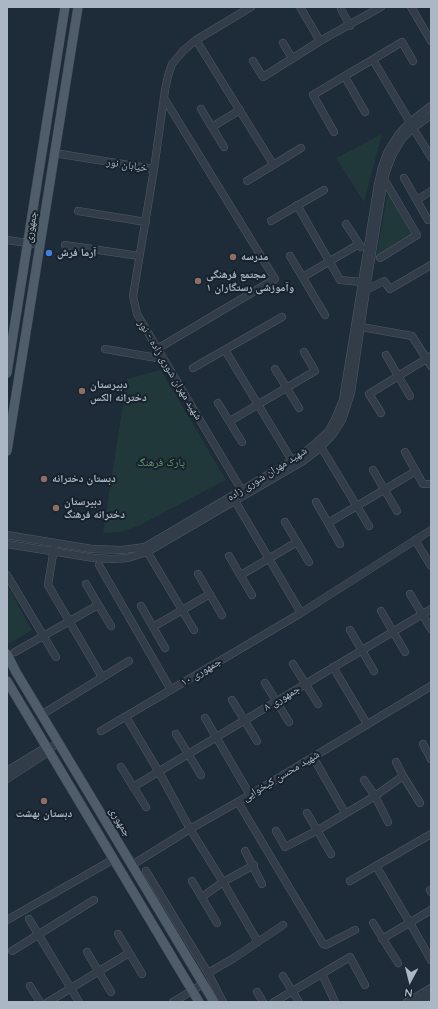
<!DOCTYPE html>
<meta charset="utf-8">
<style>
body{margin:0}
#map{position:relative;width:438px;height:1009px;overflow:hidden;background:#1e2b38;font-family:Quicksand,sans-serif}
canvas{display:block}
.frame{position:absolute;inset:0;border:8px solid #acb7c6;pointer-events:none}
.north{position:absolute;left:390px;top:961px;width:40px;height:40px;-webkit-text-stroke:3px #18222d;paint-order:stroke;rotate:187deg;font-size:11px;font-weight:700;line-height:16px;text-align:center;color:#acb7c6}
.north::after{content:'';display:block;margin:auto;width:14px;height:18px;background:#acb7c6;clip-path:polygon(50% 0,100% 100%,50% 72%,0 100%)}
</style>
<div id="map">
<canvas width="438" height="1009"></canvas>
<div class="frame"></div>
<div class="north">N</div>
</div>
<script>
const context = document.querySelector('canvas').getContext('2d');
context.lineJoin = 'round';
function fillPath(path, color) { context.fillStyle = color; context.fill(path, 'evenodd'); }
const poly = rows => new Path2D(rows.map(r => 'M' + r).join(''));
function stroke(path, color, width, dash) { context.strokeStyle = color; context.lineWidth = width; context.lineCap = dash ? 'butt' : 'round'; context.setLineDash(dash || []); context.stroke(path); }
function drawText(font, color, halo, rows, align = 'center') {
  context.font = font + ' Quicksand,"Noto Naskh Arabic",sans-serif'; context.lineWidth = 4; context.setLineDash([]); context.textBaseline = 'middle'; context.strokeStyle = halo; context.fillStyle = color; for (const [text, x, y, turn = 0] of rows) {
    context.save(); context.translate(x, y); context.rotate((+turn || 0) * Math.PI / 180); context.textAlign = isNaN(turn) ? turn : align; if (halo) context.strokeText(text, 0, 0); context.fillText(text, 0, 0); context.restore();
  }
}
fillPath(poly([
 [382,134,364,202,336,158],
 [388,192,412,235,376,257],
 [161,370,226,480,138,526,121,532,103,533,127,379],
 [7,585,32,630,9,644,7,640]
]), '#20383a');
const minor = poly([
 [300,7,320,41],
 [411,7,431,41],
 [341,9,350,26],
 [196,40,273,164],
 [283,43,292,58],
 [373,60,410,122],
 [253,61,263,77,320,41,381,7],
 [345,77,365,112],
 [201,109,224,147],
 [212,127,240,110],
 [413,128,431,157],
 [334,132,313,95,402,42,413,61],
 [54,153,154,169,165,90,168,76,172,64,183,51,196,40,251,7],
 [154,169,133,296,137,314,242,491],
 [404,178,428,220],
 [247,181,301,148],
 [417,200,431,191],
 [297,205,340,280,362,282],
 [78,211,146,222],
 [271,221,324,190],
 [346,224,361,247],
 [7,240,40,245],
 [65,245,139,256],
 [290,256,325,315],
 [380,258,417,235,384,179],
 [303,277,359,244],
 [366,290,384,281,390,289,431,265],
 [361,327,412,336,431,366],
 [105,349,163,359],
 [157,349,275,279,164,98],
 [225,350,294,464],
 [386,355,410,396],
 [193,368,282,317],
 [275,369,299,408],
 [218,403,242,442],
 [381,413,369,394,431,356],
 [230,421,315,371,304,352],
 [321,447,369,526],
 [405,452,423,484,431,484],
 [373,470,397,511],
 [235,501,301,613],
 [316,502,340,544],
 [285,522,309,562],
 [328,523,416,471],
 [7,535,92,549,122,550,145,547,300,456,317,442,329,431,336,417,343,400,378,184,382,167,388,151,398,135,410,122,431,106],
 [415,540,431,566],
 [7,544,94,558,112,559,128,558,147,552,303,461,321,447,333,434,342,420,351,393,366,290,384,179,387,169,393,154,402,139,413,128,431,115],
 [54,548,48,585,102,677],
 [145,548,194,630],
 [229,556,252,595],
 [99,565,171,690],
 [198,574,222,615],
 [7,575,56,657],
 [241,575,297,542],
 [86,584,111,626],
 [410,594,431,629],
 [141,606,165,648],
 [381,611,405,652],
 [153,627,210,594],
 [350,630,374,671],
 [15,652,98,605],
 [293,664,318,704],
 [333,667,367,724],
 [265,683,289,722],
 [232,700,257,741],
 [41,715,129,661],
 [126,717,159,772,190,829,223,882,258,942],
 [205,718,250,795],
 [101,731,301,613,431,530],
 [176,734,201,775],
 [423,744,431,759],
 [313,757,345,813],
 [396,762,403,776,420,803],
 [121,767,146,807],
 [7,771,43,749,48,749],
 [7,779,44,755,48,749,58,743],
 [364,780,375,796,388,822],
 [133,787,431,609],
 [238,802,323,944,326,945,355,930],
 [307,813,331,854],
 [276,831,285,847,318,830,375,796,403,776],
 [245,851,262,884],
 [132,865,190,829,250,795,431,686],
 [376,866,410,923,431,960],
 [146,871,208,973,223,1002],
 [192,881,217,923],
 [350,881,431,834],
 [430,890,431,892],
 [202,897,223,882,254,865],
 [29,919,79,1002],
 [7,920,114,859],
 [373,923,398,963],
 [118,934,142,974],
 [382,939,431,910],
 [12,951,94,900],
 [87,952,111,992],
 [208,973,234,958,283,925],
 [322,974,335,1002],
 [283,976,299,1002],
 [30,986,40,1002],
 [257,992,263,1002],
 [48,1002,129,953],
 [173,1002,203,984],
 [274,1002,350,957,365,985],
 [407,1002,431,988],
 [419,1002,431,995]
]);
const major = poly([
 [7,373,65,7],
 [7,451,78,7],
 [7,654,16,672,214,1002],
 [7,681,199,1002]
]);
stroke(minor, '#4f5a67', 8);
stroke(major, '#3b4652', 10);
stroke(minor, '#323d49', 7);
stroke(major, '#4f5c69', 9);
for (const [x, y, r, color] of [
 [49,253,4,"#3f7fe0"],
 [233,257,4,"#8d6e63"],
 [198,281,4,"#8d6e63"],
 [82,391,4,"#8d6e63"],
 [44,479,4,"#8d6e63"],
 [56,508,4,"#8d6e63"],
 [44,801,4,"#8d6e63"]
]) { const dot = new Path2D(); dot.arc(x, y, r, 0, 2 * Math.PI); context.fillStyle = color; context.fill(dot); stroke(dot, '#18222d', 1.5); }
drawText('11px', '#acb7c6', '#18222d', [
 ["خیابان نور",127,165,9],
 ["جمهوری",31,227,-81],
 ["شهید مهران شوری زاده - نور",170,370,59],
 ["شهید مهران شوری زاده",267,474,-32],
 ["جمهوری ۱۰",201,672,-31],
 ["جمهوری ۸",282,698,-31],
 ["شهید محسن کیخوایی",281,776,-31],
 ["جمهوری",120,822,59]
]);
drawText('bold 11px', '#acb7c6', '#18222d', [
 ["آرما فرش",57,253],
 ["مدرسه",241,257],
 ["مجتمع فرهنگی",206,275],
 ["وآموزشی رستگاران ۱",206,288],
 ["دبیرستان",90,385],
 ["دخترانه الکس",90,398],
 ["دبستان دخترانه",52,479],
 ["دبیرستان",64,502],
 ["دخترانه فرهنگ",64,515],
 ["دبستان بهشت",44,814,"center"]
], 'left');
drawText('11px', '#62986b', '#18222d', [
 ["پارک فرهنگ",161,463]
]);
</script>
